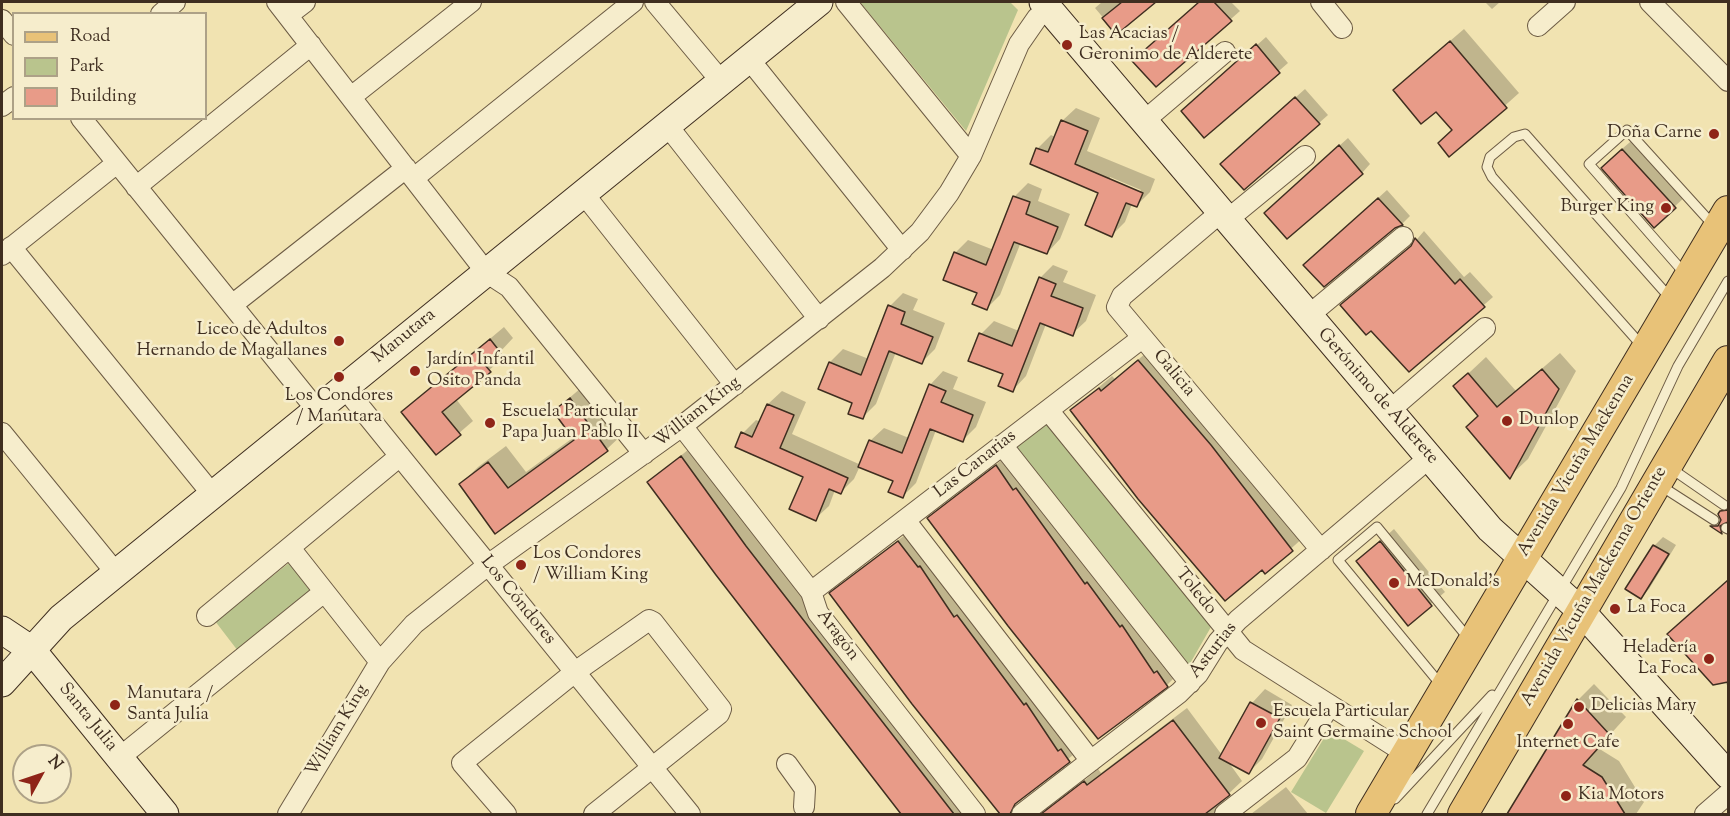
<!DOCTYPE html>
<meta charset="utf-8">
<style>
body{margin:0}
#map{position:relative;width:1730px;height:816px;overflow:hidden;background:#f1e3b1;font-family:"Sorts Mill Goudy",serif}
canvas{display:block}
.frame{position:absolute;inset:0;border:3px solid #3f2e20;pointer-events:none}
.legend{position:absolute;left:12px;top:12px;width:195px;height:108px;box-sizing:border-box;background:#f6edcc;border:2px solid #ada187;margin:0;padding:8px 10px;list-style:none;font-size:18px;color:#3f2e20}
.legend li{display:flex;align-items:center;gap:12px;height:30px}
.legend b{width:30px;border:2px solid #ada187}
.north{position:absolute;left:12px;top:744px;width:60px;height:60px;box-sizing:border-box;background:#f6edcc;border:2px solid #ada187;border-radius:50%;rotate:50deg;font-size:16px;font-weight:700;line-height:24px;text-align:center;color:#3f2e20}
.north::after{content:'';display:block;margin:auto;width:21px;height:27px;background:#8f2418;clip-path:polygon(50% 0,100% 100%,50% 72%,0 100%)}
</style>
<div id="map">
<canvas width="1730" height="816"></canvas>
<div class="frame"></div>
<ul class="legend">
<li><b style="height:8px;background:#e8c278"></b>Road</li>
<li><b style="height:16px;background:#b9c48d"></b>Park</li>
<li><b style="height:16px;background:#e89b88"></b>Building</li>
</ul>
<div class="north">N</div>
</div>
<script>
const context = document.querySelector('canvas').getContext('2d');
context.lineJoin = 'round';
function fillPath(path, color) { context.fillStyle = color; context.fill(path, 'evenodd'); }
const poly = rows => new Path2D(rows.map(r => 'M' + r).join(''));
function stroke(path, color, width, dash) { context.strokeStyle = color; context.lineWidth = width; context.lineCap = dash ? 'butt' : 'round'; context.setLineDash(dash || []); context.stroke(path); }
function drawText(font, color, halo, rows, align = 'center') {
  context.font = font + ' "Sorts Mill Goudy",serif'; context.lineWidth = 5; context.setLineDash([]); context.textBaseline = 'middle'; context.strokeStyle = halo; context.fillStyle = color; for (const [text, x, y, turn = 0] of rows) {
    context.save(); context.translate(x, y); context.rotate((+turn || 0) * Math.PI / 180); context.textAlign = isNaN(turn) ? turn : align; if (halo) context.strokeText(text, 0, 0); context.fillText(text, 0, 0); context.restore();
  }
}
fillPath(poly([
 [860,2,1010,2,1018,10,966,131],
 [1046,420,1211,627,1188,667,1011,446],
 [289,563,312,593,238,651,215,621],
 [1329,730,1364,751,1326,813,1291,792]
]), '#b9c48d');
fillPath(poly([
 [1102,2,1153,2,1116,33,1095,8],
 [1200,2,1231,2,1240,11,1156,85,1143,52],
 [1485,2,1500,2,1492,9],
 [1464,29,1519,93,1450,155,1454,129,1408,77],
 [1266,37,1288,63,1204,136,1192,103],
 [1305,89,1328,115,1319,123,1231,155],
 [1076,108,1100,118,1087,151,1155,179,1150,192,1137,205,1132,204,1125,222,1112,235,1100,192,1037,149,1051,135,1055,137,1062,121],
 [1110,177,1141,190,1139,192,1110,181],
 [1636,137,1688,194,1654,226,1616,154],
 [1348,138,1370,164,1362,173,1274,204],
 [1028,183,1042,189,1038,201,1070,214,1060,239,1047,253,1021,242,1000,295,987,308,955,253,968,240,994,250,1014,197],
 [1387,190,1410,216,1402,224,1314,256],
 [1424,231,1464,277,1470,272,1493,297,1409,370,1413,244],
 [1053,265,1068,271,1063,282,1096,295,1086,321,1072,334,1046,324,1026,376,1013,390,981,334,994,321,1019,331,1040,278],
 [903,293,918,299,913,310,945,323,935,349,922,362,896,352,876,404,862,418,854,402,820,388,830,362,843,349,869,359,890,306],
 [504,327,513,338,499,353,503,358,456,399,473,421,436,453,403,412],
 [1152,348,1305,536,1265,572,1072,410,1112,376,1115,379],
 [1560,353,1576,371,1528,459,1510,476,1480,415,1455,386,1486,357,1516,391],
 [943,371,958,377,953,389,986,402,976,427,962,441,936,430,916,483,903,496,895,480,860,466,854,479,841,492,835,490,829,506,815,519,805,476,743,433,756,420,761,422,768,404,782,391,806,402,792,434,861,465,870,441,884,428,909,438,930,385],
 [588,382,625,432,607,449,495,531,461,484,478,467,506,446,526,472,574,437,554,411],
 [695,444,979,814,905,814,649,482],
 [1008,455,1178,674,1167,685,929,518],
 [1728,504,1728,525,1721,532,1712,525],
 [1394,529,1445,592,1408,623,1358,561],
 [910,531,1080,749,1003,814,831,593],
 [1663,537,1676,545,1649,589,1641,597,1654,546],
 [1728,580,1728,687,1687,617],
 [1594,684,1626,717,1598,748,1619,761,1644,802,1636,814,1509,814,1578,700],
 [1265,689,1292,705,1262,759,1249,772,1227,760,1242,781,1222,800,1233,814,1051,814,1048,811,1098,769,1101,773,1187,708,1222,755,1252,703],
 [1286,787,1308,814,1251,814]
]), '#0003');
const building = poly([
 [1122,2,1156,2,1116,35,1102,18,1122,2],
 [1199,2,1214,2,1232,21,1156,87,1132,61,1199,2],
 [1450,41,1507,108,1449,157,1438,143,1452,130,1436,112,1421,124,1393,90,1450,41],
 [1256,44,1280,73,1204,138,1181,111,1256,44],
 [1295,97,1320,124,1244,190,1220,164,1295,97],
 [1061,120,1088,131,1075,164,1143,193,1137,207,1126,203,1112,237,1085,225,1098,193,1030,164,1036,148,1048,152,1061,120],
 [1339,145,1363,174,1287,239,1264,213,1339,145],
 [1622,149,1676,208,1654,228,1601,168,1622,149],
 [1013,196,1030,202,1026,214,1058,227,1047,254,1014,242,987,310,972,304,977,293,943,280,954,252,986,265,1013,196],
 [1378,198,1403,225,1395,228,1324,287,1303,265,1378,198],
 [1415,238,1455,284,1460,279,1485,307,1409,372,1371,331,1366,335,1340,305,1411,246,1415,238],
 [1039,277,1056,284,1051,296,1083,308,1073,336,1040,323,1013,392,998,386,1003,374,968,361,979,333,1012,346,1039,277],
 [888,305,905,312,901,324,933,337,922,364,889,351,863,419,848,414,852,403,818,389,829,362,861,375,888,305],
 [490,339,501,353,485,365,491,372,442,412,461,435,436,455,401,412,490,339],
 [1138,360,1211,445,1293,551,1265,574,1262,570,1225,601,1138,499,1070,410,1099,388,1101,391,1138,360],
 [1542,369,1559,389,1510,479,1466,427,1478,416,1453,386,1468,373,1497,407,1542,369],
 [929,384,946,391,941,402,973,415,963,442,930,429,903,498,888,492,893,481,858,467,869,440,902,453,929,384],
 [570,398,608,451,495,534,459,484,488,462,508,488,574,440,553,411,570,398],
 [767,404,794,415,780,448,848,478,841,494,829,489,816,521,789,509,803,477,735,447,741,432,752,437,767,404],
 [681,456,746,546,954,814,901,814,716,575,647,482,681,456],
 [996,465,1013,490,1016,488,1085,584,1087,582,1120,627,1122,625,1154,673,1157,671,1168,687,1098,739,1008,626,927,518,996,465],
 [1728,510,1728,522,1720,526,1722,534,1710,526,1718,526,1721,520,1718,514,1720,511,1728,510],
 [898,541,918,567,920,566,954,617,957,615,1024,705,1026,703,1058,751,1061,749,1070,762,1015,804,1010,814,1000,814,912,704,829,593,898,541],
 [1380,541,1432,606,1408,626,1356,561,1380,541],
 [1653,545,1669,554,1641,599,1625,589,1653,545],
 [1728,580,1728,682,1713,685,1667,634,1728,580],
 [1577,699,1610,735,1583,765,1602,777,1625,814,1507,814,1577,699],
 [1250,702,1280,718,1249,774,1219,758,1250,702],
 [1173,720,1230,795,1205,814,1041,814,1084,781,1087,785,1173,720]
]);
fillPath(building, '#e89b88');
stroke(building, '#3f2e20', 1.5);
const lane = poly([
 [1686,275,1589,164,1627,130,1714,226],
 [1643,347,1492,177,1487,167,1490,157,1514,137,1525,134,1671,299],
 [1669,467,1724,505],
 [1661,486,1714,520],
 [1726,528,1728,529],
 [1441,685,1338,560,1377,527,1469,639],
 [1395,799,1492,695],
 [1427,814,1621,488,1678,366,1728,281]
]);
const street = poly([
 [277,2,486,272,509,287,644,454],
 [655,2,721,81],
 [846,2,971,156],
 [1321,2,1342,28],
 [1650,2,1728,81],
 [161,14,175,2],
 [288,15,305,2],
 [2,20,14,35],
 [1538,26,1565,2],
 [749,59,902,250],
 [351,97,471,2],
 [2,106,14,97],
 [81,118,316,409],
 [1144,121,1225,52],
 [667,125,819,319],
 [414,178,633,2],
 [136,187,311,45],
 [583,193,735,385],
 [1221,212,1122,296,1117,307,1321,550],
 [1227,220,1305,156],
 [11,247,212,494],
 [2,255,117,163],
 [232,305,406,168],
 [1308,316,1403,237],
 [344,387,690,814],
 [1048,410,1243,650,1407,754],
 [1389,411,1485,328],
 [682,426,811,592,818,613,975,814],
 [2,433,116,573],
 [1002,445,1190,683],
 [905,520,1091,761],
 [290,548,380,662],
 [811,592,1142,338],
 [207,616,400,456],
 [119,758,324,592],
 [787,764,805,789,804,807],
 [288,814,380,662,414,624,488,565,682,426,882,268,920,232,949,193,971,156,1019,44,1037,18,1049,8],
 [506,814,462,763,575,672,649,620,653,622,721,709,719,714,594,814],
 [1022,814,1179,693,1198,674,1218,642,1238,620,1429,458],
 [1225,814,1297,758,1330,705],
 [1705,814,1728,794]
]);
const secondary = poly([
 [1043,2,1490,529,1581,611,1728,775],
 [2,630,32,650,165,814],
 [2,683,61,618,819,2]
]);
const primary = poly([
 [1371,814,1728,211],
 [1463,814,1728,361]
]);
stroke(lane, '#6c5b44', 11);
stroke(street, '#6c5b44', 22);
stroke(secondary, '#3f2e20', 29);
stroke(primary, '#3f2e20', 32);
stroke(lane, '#f6edcc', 9);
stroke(street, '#f6edcc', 20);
stroke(secondary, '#f6edcc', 27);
stroke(primary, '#e8c278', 30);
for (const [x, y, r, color] of [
 [1067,45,6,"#8f2418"],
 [1714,134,6,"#8f2418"],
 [1666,208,6,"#8f2418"],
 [339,341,6,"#8f2418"],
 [415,371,6,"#8f2418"],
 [339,377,6,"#8f2418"],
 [1507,421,6,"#8f2418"],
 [490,423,6,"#8f2418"],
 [521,565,6,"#8f2418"],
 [1394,583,6,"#8f2418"],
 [1615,609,6,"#8f2418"],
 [1709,659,6,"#8f2418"],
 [115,705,6,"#8f2418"],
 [1579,707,6,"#8f2418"],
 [1261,723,6,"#8f2418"],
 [1568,724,6,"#8f2418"],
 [1566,796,6,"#8f2418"]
]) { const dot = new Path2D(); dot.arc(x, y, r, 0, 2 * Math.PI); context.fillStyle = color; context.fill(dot); stroke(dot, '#f6edcc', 2); }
drawText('18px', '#3f2e20', '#f6edcc', [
 ["Las Acacias /",1079,35],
 ["Geronimo de Alderete",1079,56],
 ["Doña Carne",1702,134,"right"],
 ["Burger King",1654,208,"right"],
 ["Liceo de Adultos",327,331,"right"],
 ["Hernando de Magallanes",327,352,"right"],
 ["Jardín Infantil",427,361],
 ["Osito Panda",427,382],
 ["Los Condores",339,397,"center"],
 ["/ Manutara",339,418,"center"],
 ["Escuela Particular",502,413],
 ["Papa Juan Pablo II",502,434],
 ["Dunlop",1519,421],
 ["Los Condores",533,555],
 ["/ William King",533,576],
 ["McDonald's",1406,583],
 ["La Foca",1627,609],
 ["Heladería",1697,649,"right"],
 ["La Foca",1697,670,"right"],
 ["Manutara /",127,695],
 ["Santa Julia",127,716],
 ["Delicias Mary",1591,707],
 ["Escuela Particular",1273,713],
 ["Saint Germaine School",1273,734],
 ["Internet Cafe",1568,744,"center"],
 ["Kia Motors",1578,796]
], 'left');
drawText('18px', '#3f2e20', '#f6edcc', [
 ["Manutara",405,337,-39],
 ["Galicia",1173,374,50],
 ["Gerónimo de Alderete",1377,397,49],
 ["William King",698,413,-38],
 ["Las Canarias",976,465,-38],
 ["Avenida Vicuña Mackenna",1577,466,-59],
 ["Avenida Vicuña Mackenna Oriente",1595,587,-60],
 ["Toledo",1195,592,51],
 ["Los Cóndores",517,601,51],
 ["Aragón",837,636,53],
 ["Asturias",1214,651,-52],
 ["Santa Julia",87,718,51],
 ["William King",338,731,-59]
]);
</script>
